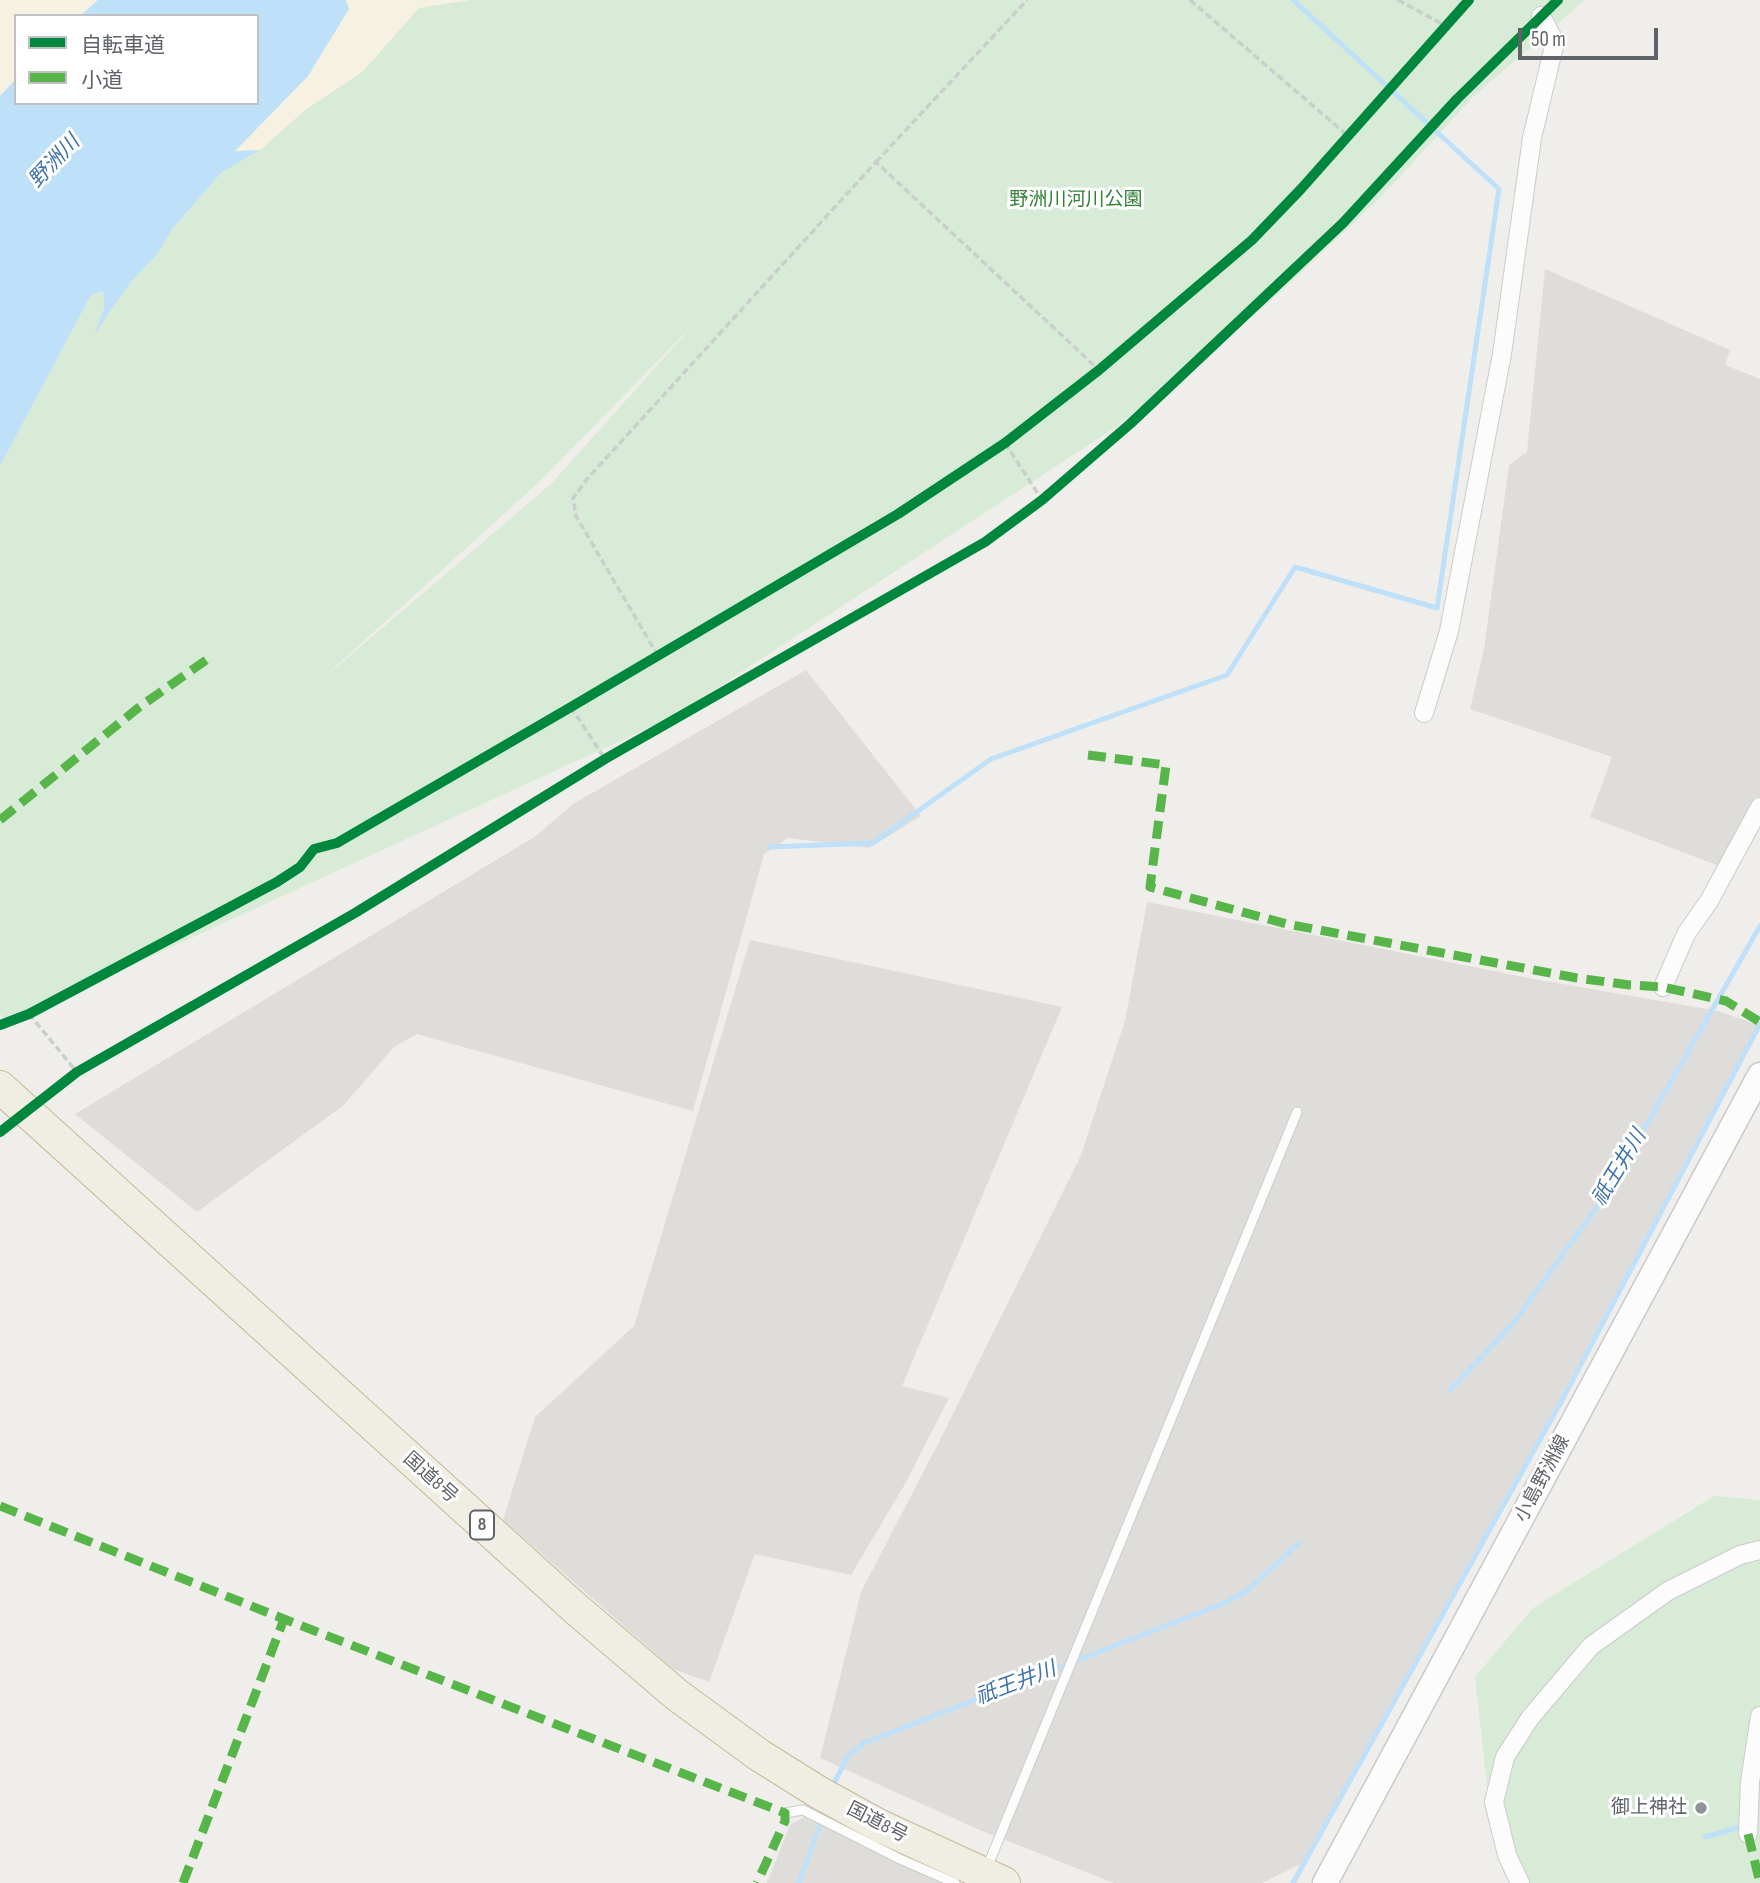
<!DOCTYPE html>
<meta charset="utf-8">
<style>
body{margin:0}
#map{position:relative;width:1760px;height:1883px;overflow:hidden;background:#efeeea;font-family:"Sofia Sans Condensed","Noto Sans JP",sans-serif}
canvas{display:block}
.legend{position:absolute;left:14px;top:14px;width:245px;height:91px;box-sizing:border-box;background:#fff;border:2px solid #bfc1c3;margin:0;padding:9px 12px;list-style:none;font-size:21px;color:#5f6368}
.legend li{display:flex;align-items:center;gap:14px;height:35px}
.legend b{width:35px;border:2px solid #bfc1c3}
.scale{position:absolute;left:1518px;top:28px;width:140px;height:32px;box-sizing:border-box;border:4px solid #5f6368;border-top:0;padding-left:9px;font-size:21px;line-height:24px;white-space:nowrap;color:#5f6368;-webkit-text-stroke:5px #fff;paint-order:stroke}
</style>
<div id="map">
<canvas width="1760" height="1883"></canvas>
<ul class="legend">
<li><b style="height:9px;background:#00873e"></b>自転車道</li>
<li><b style="height:9px;background:#58b549"></b>小道</li>
</ul>
<div class="scale">50 m</div>
</div>
<script>
const context = document.querySelector('canvas').getContext('2d');
context.lineJoin = 'round';
function fillPath(path, color) { context.fillStyle = color; context.fill(path, 'evenodd'); }
const poly = rows => new Path2D(rows.map(r => 'M' + r).join(''));
function stroke(path, color, width, dash) { context.strokeStyle = color; context.lineWidth = width; context.lineCap = dash ? 'butt' : 'round'; context.setLineDash(dash || []); context.stroke(path); }
function drawText(font, color, halo, rows, align = 'center') {
  context.font = font + ' "Sofia Sans Condensed","Noto Sans JP",sans-serif'; context.lineWidth = 6; context.setLineDash([]); context.textBaseline = 'middle'; context.strokeStyle = halo; context.fillStyle = color; for (const [text, x, y, turn = 0] of rows) {
    context.save(); context.translate(x, y); context.rotate((+turn || 0) * Math.PI / 180); context.textAlign = isNaN(turn) ? turn : align; if (halo) context.strokeText(text, 0, 0); context.fillText(text, 0, 0); context.restore();
  }
}
fillPath(poly([
 [1545,269,1730,350,1725,365,1760,379,1760,803,1722,867,1590,817,1612,757,1470,709,1484,649,1509,465,1527,452],
 [806,670,921,816,869,848,788,838,764,854,693,1111,417,1034,394,1047,344,1105,197,1212,75,1114,536,836,573,804],
 [1147,902,1534,979,1718,1011,1759,1025,1556,1406,1303,1863,1262,1883,1114,1883,982,1831,820,1758,861,1592,941,1438,1081,1155,1125,1021],
 [750,940,1062,1007,902,1386,949,1398,905,1484,851,1575,755,1554,709,1682,673,1669,503,1520,535,1417,634,1326],
 [804,1817,949,1883,767,1883,790,1825]
]), '#dfddda');
fillPath(poly([
 [470,0,1585,0,1473,97,1383,195,1274,298,1116,427,674,716,6,1023,0,1013,0,466,91,295,103,291,104,308,96,332,130,283,159,252,172,229,221,173,260,150,305,110,362,72,419,7],
 [696,322,551,484,311,689,539,482],
 [1714,1496,1760,1500,1760,1883,1523,1883,1488,1794,1475,1677,1533,1608]
]), '#d8ebd6');
fillPath(poly([
 [0,0,98,0,80,16,16,16,16,79,0,96],
 [346,0,470,0,419,8,362,72,305,110,260,150,234,152,308,76,348,9]
]), '#f6f1e1');
fillPath(poly([
 [98,0,346,0,349,9,308,76,235,151,260,150,221,173,172,229,159,252,130,283,94,335,104,308,103,291,91,295,0,466,0,96,16,79,16,103,257,103,257,16,80,16]
]), '#bfe0f9');
stroke(poly([
 [769,847,873,843,991,759,1227,675,1295,567,1437,608,1499,189,1293,0],
 [1450,1390,1512,1325,1609,1190,1760,926],
 [832,1787,848,1756,864,1743,1227,1602,1248,1590,1299,1543],
 [1705,1837,1744,1826],
 [799,1883,826,1807],
 [1293,1883,1567,1391,1760,1024]
]), '#bfe0f9', 5);
const lane = poly([
 [785,1813,803,1810,900,1859,955,1883],
 [986,1870,1297,1112]
]);
const street = poly([
 [1424,713,1449,631,1502,354,1532,138,1555,42,1541,16],
 [1663,987,1686,934,1709,901,1760,807],
 [1748,1834,1750,1782,1760,1716],
 [1520,1883,1507,1855,1494,1802,1505,1757,1530,1718,1591,1646,1668,1591,1740,1555,1760,1550]
]);
const secondary = poly([
 [1325,1883,1760,1075]
]);
const highway = poly([
 [0,1087,576,1609,677,1695,759,1755,818,1792,878,1825,1004,1883]
]);
stroke(lane, '#cbcccc', 11);
stroke(street, '#cbcccc', 20);
stroke(secondary, '#cacacb', 27);
stroke(highway, '#c8b996', 34);
stroke(poly([
 [1190,0,1347,135],
 [1398,0,1444,25],
 [876,162,1027,0],
 [1005,443,1042,500],
 [658,656,576,516,573,498,588,478,876,162,1099,370],
 [571,707,605,759],
 [29,1014,77,1072]
]), '#cacfcc', 3.5, [7, 3.5]);
stroke(lane, '#fdfcfc', 9);
stroke(street, '#fdfcfc', 18);
stroke(secondary, '#fdfcfc', 24);
stroke(highway, '#f0ede3', 32);
stroke(poly([
 [1088,755,1166,765,1150,887,1287,924,1577,978,1630,985,1663,987,1726,1001,1760,1022],
 [0,820,138,708,209,658],
 [0,1506,284,1619,785,1813,785,1821,757,1883],
 [1748,1834,1760,1883],
 [183,1883,284,1619]
]), '#58b549', 9, [18, 9]);
stroke(poly([
 [0,1025,29,1014,277,882,300,867,314,849,337,843,571,707,898,514,1005,443,1099,370,1252,240,1301,189,1469,0],
 [0,1132,77,1072,355,913,605,759,985,542,1042,500,1130,424,1343,223,1457,99,1558,0]
]), '#00873e', 10);
for (const [x, y, r, color] of [
 [1701,1808,7,"#919496"]
]) { const dot = new Path2D(); dot.arc(x, y, r, 0, 2 * Math.PI); context.fillStyle = color; context.fill(dot); stroke(dot, '#fff', 2.5); }
for (const [x, y, w] of [
 [482,1525,24]
]) { const box = new Path2D(); box.roundRect(x - w / 2, y - 14.5, w, 29, 5); context.fillStyle = '#fff'; context.fill(box); stroke(box, '#5f6368', 2); }
drawText('bold 18px', '#5f6368', null, [
 ["8",482,1525]
]);
drawText('19px', '#348238', '#fff', [
 ["野洲川河川公園",1076,200]
]);
drawText('19px', '#5f6368', '#fff', [
 ["国道8号",430,1478,42],
 ["小島野洲線",1543,1479,-62],
 ["国道8号",877,1823,27]
]);
drawText('19px', '#5f6368', '#fff', [
 ["御上神社",1687,1808]
], 'right');
drawText('italic 21px', '#4174aa', '#fff', [
 ["野洲川",55,162,-47],
 ["祇王井川",1620,1168,-59],
 ["祇王井川",1016,1684,-21]
]);
</script>
